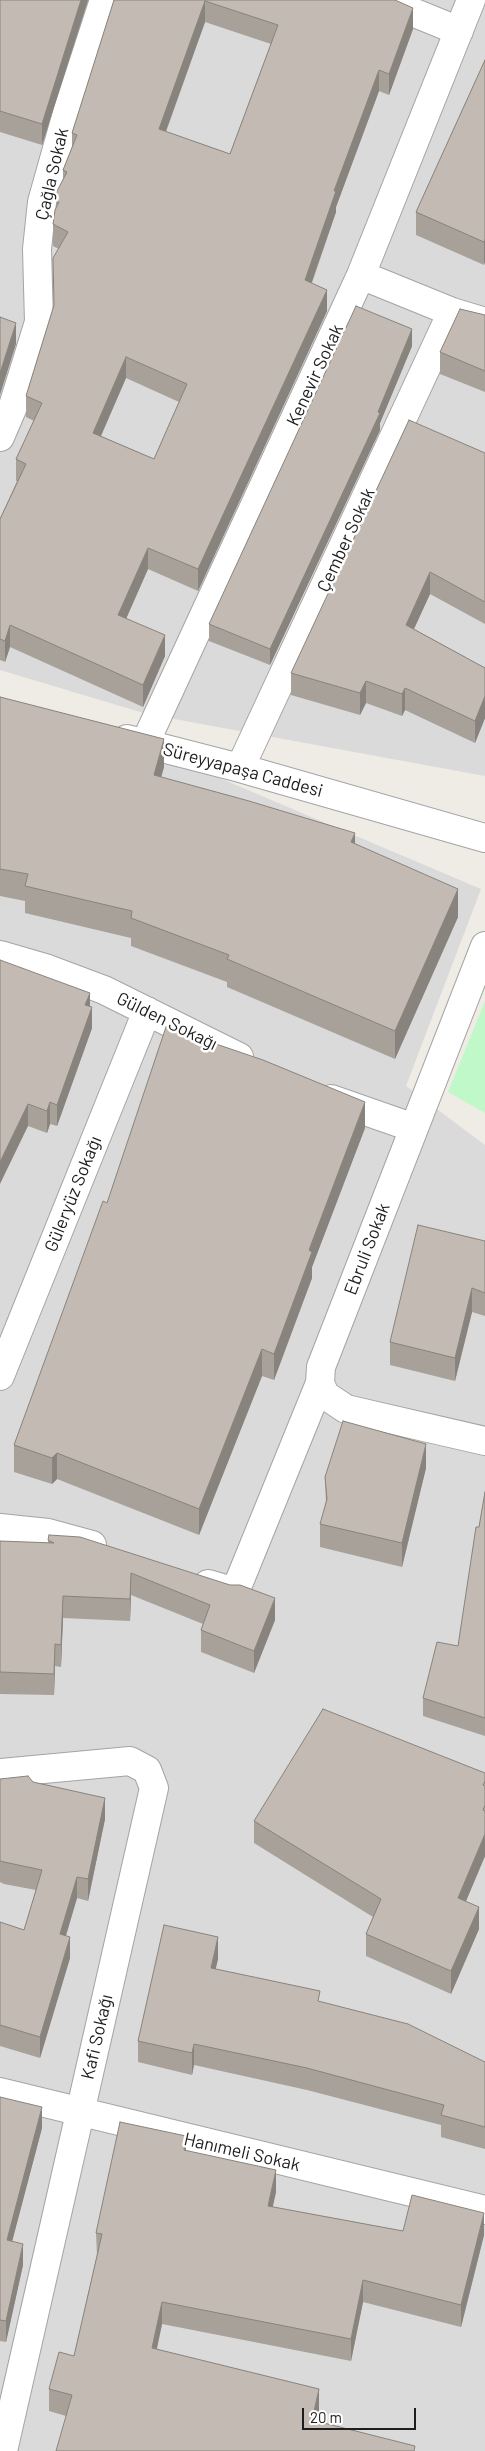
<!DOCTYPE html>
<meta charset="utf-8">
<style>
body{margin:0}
#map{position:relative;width:485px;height:2451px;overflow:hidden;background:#eeece4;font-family:Barlow,sans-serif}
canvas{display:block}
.scale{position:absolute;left:302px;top:2408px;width:114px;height:22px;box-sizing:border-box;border:2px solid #1d1d1d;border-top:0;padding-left:6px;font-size:15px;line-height:18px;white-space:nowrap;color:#1d1d1d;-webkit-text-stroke:4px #fff;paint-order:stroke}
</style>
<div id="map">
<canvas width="485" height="2451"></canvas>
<div class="scale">20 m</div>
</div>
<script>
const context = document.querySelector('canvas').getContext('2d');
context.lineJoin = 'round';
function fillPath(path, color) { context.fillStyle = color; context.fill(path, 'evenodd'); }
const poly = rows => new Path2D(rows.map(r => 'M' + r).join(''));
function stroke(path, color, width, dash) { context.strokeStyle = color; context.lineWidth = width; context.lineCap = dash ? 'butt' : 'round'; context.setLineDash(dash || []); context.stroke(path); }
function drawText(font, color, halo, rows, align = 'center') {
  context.font = font + ' Barlow,sans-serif'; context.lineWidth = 5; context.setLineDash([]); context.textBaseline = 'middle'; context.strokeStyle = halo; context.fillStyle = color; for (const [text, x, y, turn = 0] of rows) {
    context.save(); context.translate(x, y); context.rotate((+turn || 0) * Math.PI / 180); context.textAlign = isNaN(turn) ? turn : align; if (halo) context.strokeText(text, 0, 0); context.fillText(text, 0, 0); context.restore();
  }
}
fillPath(poly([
 [0,0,485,0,485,776,147,714,0,670],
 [0,718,170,757,481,889,406,1086,485,1145,485,2451,0,2451]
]), '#dbdada');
fillPath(poly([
 [485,1001,485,1113,448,1092]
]), '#c1f8ca');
const minor = poly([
 [383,0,459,31],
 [361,275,452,312,485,322],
 [0,437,12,409,39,322,37,249,42,202,67,113,104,0],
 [127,739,240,768,485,838],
 [145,743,361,275,471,0],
 [240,768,452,312],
 [485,946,321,1367,320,1383,325,1395,346,1409,485,1441],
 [0,955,48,969,104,990,239,1057],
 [331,1099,414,1128],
 [0,1376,147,1011],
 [0,1528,48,1533,92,1545],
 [208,1584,235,1592,320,1383],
 [0,1773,130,1761,147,1770,154,1788,3,2451],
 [0,2092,485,2210]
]);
stroke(minor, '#a4a4a4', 30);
stroke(minor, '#fff', 28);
fillPath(poly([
 [0,0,88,0,42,145,0,132],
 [114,0,395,0,413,29,389,95,379,91,336,207,336,212,312,283,327,311,198,591,148,569,126,619,165,656,143,707,10,647,5,662,0,660,0,519,17,481,16,481,16,459,34,421,26,417,26,396,54,306,59,249,53,246,53,224,56,208,56,201,63,180,63,170,72,148,72,133],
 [205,22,271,44,230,154,166,132],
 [126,378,179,402,154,459,101,436],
 [485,60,484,265,416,235,416,212],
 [485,315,485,392,440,374,440,352],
 [412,346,380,423,380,430,270,665,209,641,209,624],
 [485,453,485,624,430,594,414,629,485,668,485,718,475,743,405,710,402,716,366,703,360,715,291,695,291,673],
 [0,697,164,767,161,777,355,843,458,917,395,1059,227,987,227,982,131,946,131,938,25,913,25,901,0,896],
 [0,960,90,1006,92,1028,57,1126,50,1124,47,1133,28,1126],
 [365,1128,312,1267,312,1278,274,1380,262,1376,199,1535,57,1479,52,1484,14,1472,14,1445,107,1203],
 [485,1241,485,1316,472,1312,455,1381,390,1365,390,1342],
 [426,1468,402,1567,320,1547,320,1524,326,1505,325,1477],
 [485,1492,485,1736,423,1716,423,1698,458,1646],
 [48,1540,275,1620,254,1673,201,1652,201,1630,203,1624,131,1595,130,1621,63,1618,61,1667,55,1666,54,1695,0,1694,0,1541,48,1543],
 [485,1773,485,1856,466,1901,479,1929,451,1994,366,1956,366,1934,373,1917,254,1843,254,1821],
 [0,1779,33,1782,105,1819,88,1901,77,1898,66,1936,70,1958,40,2058,0,2046,0,1922,24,1930,36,1890,4,1884,0,1882],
 [218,1959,215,1969,485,2062,485,2149,441,2137,441,2125,307,2090,194,2065,192,2075,138,2062,138,2041],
 [0,2097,42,2128,12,2241,23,2265,6,2342,0,2341],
 [186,2151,276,2192,272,2207,403,2231,484,2235,461,2327,363,2302,351,2361,162,2324,157,2349,319,2411,317,2421,415,2451,66,2416,49,2411,49,2389,74,2356,97,2255,96,2233]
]), '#a8a19a');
fillPath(poly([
 [81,0,88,0,42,145,42,124],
 [205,1,205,22,159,150,159,129],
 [413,8,413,29,389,95,389,74],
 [379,70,379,91,336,207,336,212,305,301,305,280,334,191],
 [485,239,485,262,484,265,484,242],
 [327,290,327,311,198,591,198,569],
 [16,323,16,344,0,395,0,373],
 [412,329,412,346,380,423,380,430,270,665,270,649,378,412],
 [126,357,126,378,93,454,93,433],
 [148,548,148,569,118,637,118,615],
 [430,572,430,594,406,646,406,625],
 [10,625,10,647,5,662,5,641],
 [165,635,165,656,143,707,143,685],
 [366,681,366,703,360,715,360,693],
 [405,688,405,710,402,716,402,694],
 [485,696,485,718,475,743,475,721],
 [164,739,164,767,154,803,154,775],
 [355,833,355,861,351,842],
 [458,889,458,917,395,1059,395,1031],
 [90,993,90,1013,92,1007,92,1028,57,1126,57,1105,85,1005],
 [50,1102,50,1124,47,1133,47,1111],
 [365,1102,365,1128,312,1267,312,1278,274,1380,274,1354,309,1250],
 [28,1104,28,1126,0,1184,0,1162],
 [472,1288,472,1312,455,1381,455,1358],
 [262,1349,262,1376,199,1535,199,1509],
 [426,1444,426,1468,402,1567,402,1543],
 [57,1453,57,1479,52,1484,52,1458],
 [131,1573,131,1595,130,1621,130,1599],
 [63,1596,63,1618,61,1667,61,1645],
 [275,1598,275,1620,254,1673,254,1651],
 [55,1644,55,1666,54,1695,54,1674],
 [105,1798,105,1819,88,1901,88,1879],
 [485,1834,485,1856,458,1920,458,1898],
 [77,1877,77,1898,60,1955,60,1934],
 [479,1907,479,1929,451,1994,451,1971],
 [70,1937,70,1958,40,2058,40,2037],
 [218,1937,218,1959,211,1990,211,1968],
 [194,2044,194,2065,192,2075,192,2053],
 [42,2107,42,2128,7,2261,7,2240],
 [186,2136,186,2158,184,2150],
 [276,2170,276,2192,268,2229,268,2206],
 [484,2213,484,2235,461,2327,461,2305],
 [23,2244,23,2265,6,2342,6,2321],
 [363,2280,363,2302,351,2361,351,2339],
 [162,2302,162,2324,152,2370,152,2348],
 [319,2389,319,2411,312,2442,312,2420]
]), '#88837d');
const building = poly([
 [0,0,81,0,42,124,0,111,0,0],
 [114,0,395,0,413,8,389,74,379,70,334,191,336,191,305,280,327,290,198,569,148,548,118,615,165,635,143,685,10,625,5,641,0,639,0,519,26,464,16,459,42,403,26,396,54,305,53,258,68,232,53,224,55,210,59,202,56,201,57,191,67,172,63,170,77,135,72,133,114,0],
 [205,1,278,25,230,154,159,129,205,1],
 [126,357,187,384,154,459,93,433,126,357],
 [485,60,485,239,484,242,416,212,485,60],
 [356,306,412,329,378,412,380,413,270,649,209,624,356,306],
 [460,309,485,315,485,371,440,352,460,309],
 [0,317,16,323,0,373,0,317],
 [409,420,485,453,485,602,430,572,406,625,485,668,485,696,475,721,405,688,402,694,366,681,360,693,291,673,409,420],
 [0,697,164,739,154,775,249,801,355,833,351,842,458,889,395,1031,227,959,229,955,131,918,132,911,25,886,28,874,0,869,0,697],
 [0,960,90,993,85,1005,92,1007,57,1105,50,1102,47,1111,28,1104,0,1162,0,960],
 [166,1027,263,1060,365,1102,309,1250,312,1252,274,1354,262,1349,199,1509,57,1453,52,1458,14,1445,103,1201,107,1203,166,1027],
 [418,1225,485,1241,485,1293,472,1288,455,1358,390,1342,418,1225],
 [343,1421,426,1444,402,1543,320,1524,327,1499,325,1477,343,1421],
 [485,1492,485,1718,423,1698,437,1642,458,1646,476,1527,479,1527,485,1492],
 [49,1535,80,1537,230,1585,240,1585,275,1598,254,1651,201,1630,210,1605,131,1573,130,1599,63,1596,61,1645,55,1644,54,1674,0,1672,0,1541,54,1543,48,1540,49,1535],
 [323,1709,485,1773,485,1781,483,1785,485,1786,485,1805,483,1810,485,1811,485,1834,458,1898,479,1907,451,1971,366,1934,381,1899,254,1821,323,1709],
 [28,1776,33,1782,105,1798,88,1879,77,1877,60,1934,70,1937,40,2037,0,2025,0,1922,24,1930,42,1870,4,1862,0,1861,0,1779,28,1776],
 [164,1925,218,1937,211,1968,320,1991,318,2001,408,2024,485,2062,485,2127,441,2115,444,2105,307,2068,194,2044,192,2053,138,2041,164,1925],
 [0,2097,42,2107,7,2240,23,2244,6,2321,0,2320,0,2097],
 [120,2122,186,2136,184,2150,276,2170,268,2206,403,2231,412,2195,484,2213,461,2305,363,2280,351,2339,162,2302,152,2348,319,2389,312,2420,415,2446,414,2451,56,2451,72,2395,49,2389,59,2352,74,2356,102,2234,96,2233,120,2122]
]);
fillPath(building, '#c3bbb3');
stroke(building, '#88837d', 1);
drawText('18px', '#1d1d1d', '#fff', [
 ["Çağla Sokak",52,174,-77],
 ["Kenevir Sokak",315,375,-65],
 ["Çember Sokak",346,540,-65],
 ["Süreyyapaşa Caddesi",243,770,15],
 ["Gülden Sokağı",167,1021,26],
 ["Güleryüz Sokağı",73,1194,-68],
 ["Ebruli Sokak",367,1249,-69],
 ["Kafi Sokağı",97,2037,-77],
 ["Hanımeli Sokak",242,2152,13]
]);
</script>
